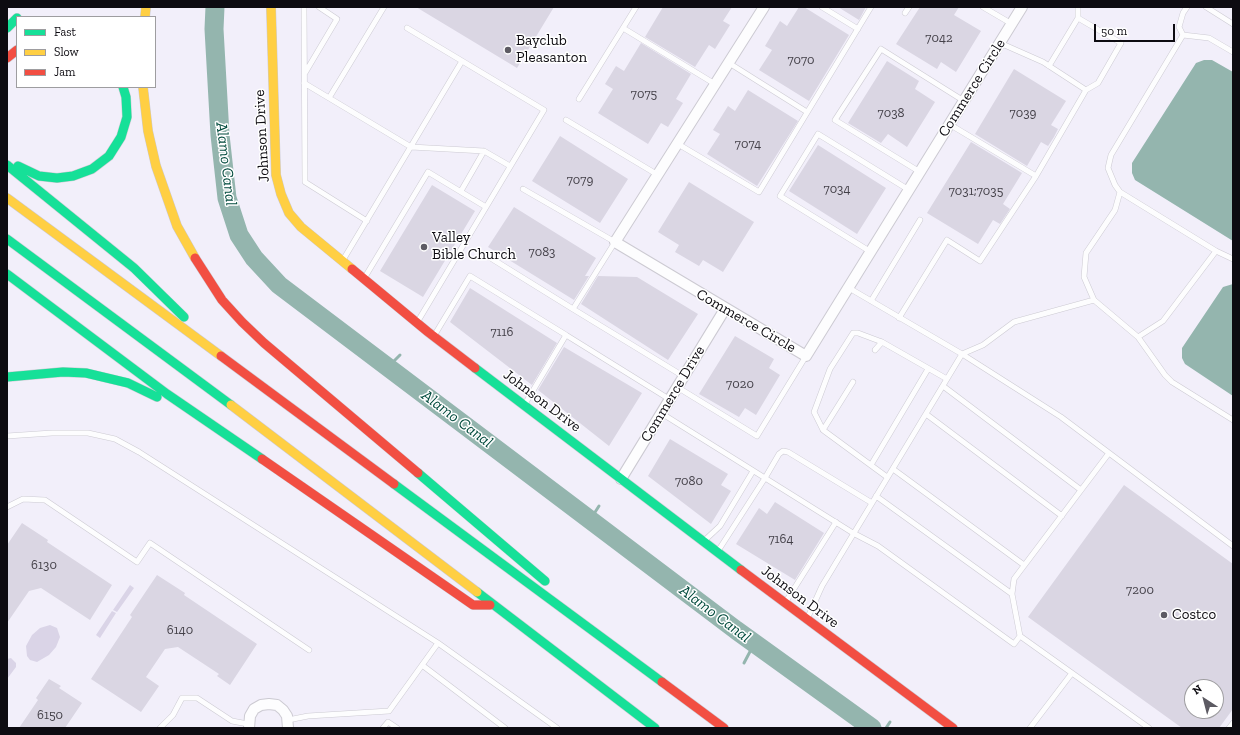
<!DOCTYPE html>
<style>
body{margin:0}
#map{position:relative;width:1240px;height:735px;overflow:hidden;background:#f2effa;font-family:"Zilla Slab",serif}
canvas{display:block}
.frame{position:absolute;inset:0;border:8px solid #0d0b11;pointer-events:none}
.legend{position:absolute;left:16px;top:16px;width:140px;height:72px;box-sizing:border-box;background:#fff;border:1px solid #9e9da0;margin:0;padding:5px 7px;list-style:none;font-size:12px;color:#0d0b11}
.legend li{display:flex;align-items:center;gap:8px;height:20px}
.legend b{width:20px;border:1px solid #9e9da0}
.north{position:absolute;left:1184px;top:679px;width:40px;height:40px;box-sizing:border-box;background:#fff;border:1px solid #9e9da0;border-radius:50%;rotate:324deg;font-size:11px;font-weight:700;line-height:16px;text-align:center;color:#0d0b11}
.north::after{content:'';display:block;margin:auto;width:14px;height:18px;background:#5d5b63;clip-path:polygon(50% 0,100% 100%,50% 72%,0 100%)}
.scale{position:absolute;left:1094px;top:24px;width:81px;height:18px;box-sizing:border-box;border:2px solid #0d0b11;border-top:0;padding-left:5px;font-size:12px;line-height:14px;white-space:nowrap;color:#0d0b11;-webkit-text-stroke:3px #fff;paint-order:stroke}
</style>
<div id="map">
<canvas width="1240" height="735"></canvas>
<div class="frame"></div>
<ul class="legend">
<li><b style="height:5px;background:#16e098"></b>Fast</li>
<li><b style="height:5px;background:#ffcf43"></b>Slow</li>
<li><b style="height:5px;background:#f24e42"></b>Jam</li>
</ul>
<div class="north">N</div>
<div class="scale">50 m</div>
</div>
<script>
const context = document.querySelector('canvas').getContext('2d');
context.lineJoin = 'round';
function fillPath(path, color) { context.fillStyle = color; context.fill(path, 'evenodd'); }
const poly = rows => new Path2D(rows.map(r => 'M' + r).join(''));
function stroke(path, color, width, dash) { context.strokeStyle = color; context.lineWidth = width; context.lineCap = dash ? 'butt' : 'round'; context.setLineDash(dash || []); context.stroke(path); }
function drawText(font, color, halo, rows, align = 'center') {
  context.font = font + ' "Zilla Slab",serif'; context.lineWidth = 3; context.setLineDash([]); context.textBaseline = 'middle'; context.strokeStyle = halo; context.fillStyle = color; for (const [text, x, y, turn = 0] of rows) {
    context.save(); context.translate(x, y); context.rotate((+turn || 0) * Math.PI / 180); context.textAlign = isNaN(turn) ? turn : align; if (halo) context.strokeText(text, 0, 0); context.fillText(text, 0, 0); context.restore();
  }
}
fillPath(poly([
 [130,585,134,588,117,612,113,610],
 [112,611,116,613,100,638,96,635],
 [50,625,57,628,60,637,56,647,49,655,37,662,30,660,27,656,26,646,32,635,40,628],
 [11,658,16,663,16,667,7,679,7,659]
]), '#dad4e7');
fillPath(poly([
 [1204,60,1212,60,1233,72,1233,241,1135,180,1132,173,1132,163,1196,63],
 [1233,284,1233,396,1185,364,1182,358,1182,348,1223,287]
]), '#94b5ae');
stroke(poly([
 [388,367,400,355],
 [590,520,599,506],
 [744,663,754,644],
 [886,728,890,722]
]), '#94b5ae', 3);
stroke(poly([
 [215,7,214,29,220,135,227,198,239,235,254,258,279,285,736,630,872,728]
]), '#94b5ae', 19);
fillPath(poly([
 [416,7,554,7,517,68],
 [663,7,732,7,723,21,730,25,715,49,709,45,695,67,645,37],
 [799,7,804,7,849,35,809,101,759,70,772,50,765,46,780,21,787,26],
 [838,7,866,7,859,20],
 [920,7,959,7,954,15,981,31,956,72,941,62,937,69,896,44],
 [641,43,691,74,676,99,683,103,668,127,661,123,648,144,598,113,613,89,605,84,616,66,624,71],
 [887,61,919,81,915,89,935,102,907,147,888,134,881,143,848,123],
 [1014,69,1066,101,1051,125,1058,129,1054,137,1048,146,1041,142,1027,166,975,134],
 [748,90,798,121,757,186,707,154,720,134,713,130,728,106,735,111],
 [560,136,628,179,600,223,532,181],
 [971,142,1022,173,1003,204,1010,209,1000,224,993,220,978,244,927,213],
 [818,145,886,188,857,234,789,191],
 [689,182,754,222,723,272,703,260,699,266,675,252,679,245,658,232],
 [432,185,475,211,423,297,380,271],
 [514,207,596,258,585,276,589,276,574,300,488,247],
 [598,276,637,277,698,314,668,360,581,304],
 [470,288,557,343,532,385,450,322],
 [735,336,774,359,769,368,780,375,756,415,745,408,739,417,699,394],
 [564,347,642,393,609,446,538,390],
 [670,439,728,474,721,485,731,491,711,524,648,476],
 [1124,485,1233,564,1233,709,1219,728,1182,728,1028,617],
 [1192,687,1216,687,1216,711,1192,711],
 [775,502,824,533,795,580,736,544,759,508,767,514],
 [22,523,48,540,47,542,112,585,90,620,41,588,29,591,7,623,7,545],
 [157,575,185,593,184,595,257,644,230,685,217,676,219,674,178,647,165,649,146,677,159,686,141,712,91,679,132,617,130,615],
 [49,679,61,686,59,688,82,703,65,728,19,728,38,700,36,698]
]), '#dad6e3');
const lane = poly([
 [304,7,305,182,367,221],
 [822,7,858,29],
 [983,7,1012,24],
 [1206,7,1233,24],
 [905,13,909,7],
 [1078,18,1121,43,1098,83,1086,90],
 [407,28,544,110,418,321],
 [623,28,715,84],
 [1183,35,1179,27,1183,13,1187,7],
 [729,63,807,112],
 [1049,66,1078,18,1078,7],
 [305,73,337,19,319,7],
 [304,83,411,147,484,151,510,166],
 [329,98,384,7],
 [579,99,636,7],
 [566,120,658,175],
 [949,124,1036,176,1086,90,1043,62,1000,43],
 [678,144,759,192,871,7],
 [920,172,835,120,881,49,964,101],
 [461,191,484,151],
 [1120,192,1115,185,1108,168,1111,155,1183,35,1209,38,1233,52],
 [871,252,780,196,818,134,909,190],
 [489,257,573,309,615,242,523,189],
 [1233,259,1216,251,1120,192,1115,210,1086,253,1084,277,1094,300,1138,337,1165,375,1172,382,1233,420],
 [343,260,462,61],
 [365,277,428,172,486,207],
 [849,288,962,354,1061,417,1233,546],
 [871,301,920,220],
 [573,309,683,376],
 [899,318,947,240,980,261,1036,176],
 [566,335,669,399],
 [434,336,470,276,566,335,525,404],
 [1138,337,1163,321,1216,251],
 [875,350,882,342],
 [853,382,823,430,887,477],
 [943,386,1081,490],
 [677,387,757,436,806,356],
 [661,413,765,478,718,551],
 [926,414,1062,516],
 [823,430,814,412,830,369,853,333,858,333,882,342,947,379],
 [7,436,52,433,88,433,115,439,139,452,438,643],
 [871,465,928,369],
 [893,469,1024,565],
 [876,496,1012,594,1020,636,1149,728],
 [872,503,788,452,783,451,779,454,765,478,853,533,878,546,1014,644,1020,636],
 [7,507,23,499,45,500,137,562,150,543,309,650],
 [705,540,720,526,753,471],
 [1012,594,1014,579,1109,453],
 [785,603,836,522],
 [808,617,822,586,962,354,983,345,1014,322,1094,300],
 [422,665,505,728],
 [288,720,308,716,389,711,438,643,557,728],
 [160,728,173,715,182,698,197,698,232,721,248,724],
 [383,728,388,722,397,728],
 [1030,728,1072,673],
 [1229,728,1233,723]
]);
const street = poly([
 [764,7,615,242,806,356,1022,7],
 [621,479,725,309],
 [249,728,250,716,254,709,261,705,269,704,277,705,283,710,287,716,288,728]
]);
const fast = poly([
 [7,28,17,18],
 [7,165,134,268,184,317],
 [18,166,39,176,57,178,73,176,92,169,109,156,121,137,127,117,126,97,123,87],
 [7,239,231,405],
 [7,274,167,394,262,459],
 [475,368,741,570],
 [7,377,63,372,86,373,128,383,157,397],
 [418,473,545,581],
 [394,484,662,682],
 [477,592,655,728]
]);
const slow = poly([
 [271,7,276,175,281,194,289,213,301,227,352,269],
 [145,17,146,7],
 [143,87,148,131,156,166,177,226,195,258],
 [7,198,221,356],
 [231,405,477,592]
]);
const jam = poly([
 [7,58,17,50],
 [195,258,222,300,242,322,264,343,418,473],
 [352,269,428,332,475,368],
 [221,356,394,484],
 [262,459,473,605,490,605],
 [741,570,953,728],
 [662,682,724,728]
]);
stroke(lane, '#cccad2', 6);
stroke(street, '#cccad2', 12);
stroke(fast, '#cccad2', 10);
stroke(slow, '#cccad2', 10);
stroke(jam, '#cccad2', 10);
stroke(lane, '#fdfdfe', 5);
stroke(street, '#fdfdfe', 10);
stroke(fast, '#16e098', 9);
stroke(slow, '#ffcf43', 9);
stroke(jam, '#f24e42', 9);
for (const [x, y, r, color] of [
 [508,50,4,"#5d5b63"],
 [424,247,4,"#5d5b63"],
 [1164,615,4,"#5d5b63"]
]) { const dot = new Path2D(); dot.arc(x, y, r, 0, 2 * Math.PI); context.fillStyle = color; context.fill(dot); stroke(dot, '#fff', 1.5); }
drawText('13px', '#444149', null, [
 ["7042",939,38],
 ["7070",801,60],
 ["7075",644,94],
 ["7038",891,113],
 ["7039",1023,113],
 ["7074",748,144],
 ["7079",580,180],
 ["7034",837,189],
 ["7031;7035",976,191],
 ["7083",542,252],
 ["7116",502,332],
 ["7020",740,384],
 ["7080",689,481],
 ["7164",781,539],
 ["6130",44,565],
 ["7200",1140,590],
 ["6140",180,630],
 ["6150",50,715]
]);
drawText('15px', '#0d0b11', '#fff', [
 ["Bayclub",516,41],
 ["Pleasanton",516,58],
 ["Valley",432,238],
 ["Bible Church",432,255],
 ["Costco",1172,615]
], 'left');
drawText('15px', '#0d0b11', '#fff', [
 ["Commerce Circle",972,88,-58],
 ["Johnson Drive",262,136,-93],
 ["Commerce Circle",746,321,30],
 ["Commerce Drive",673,394,-59],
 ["Johnson Drive",542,401,37],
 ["Johnson Drive",800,597,37]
]);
drawText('italic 16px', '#014a3c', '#fff', [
 ["Alamo Canal",226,164,83],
 ["Alamo Canal",457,419,37],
 ["Alamo Canal",715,614,37]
]);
</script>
